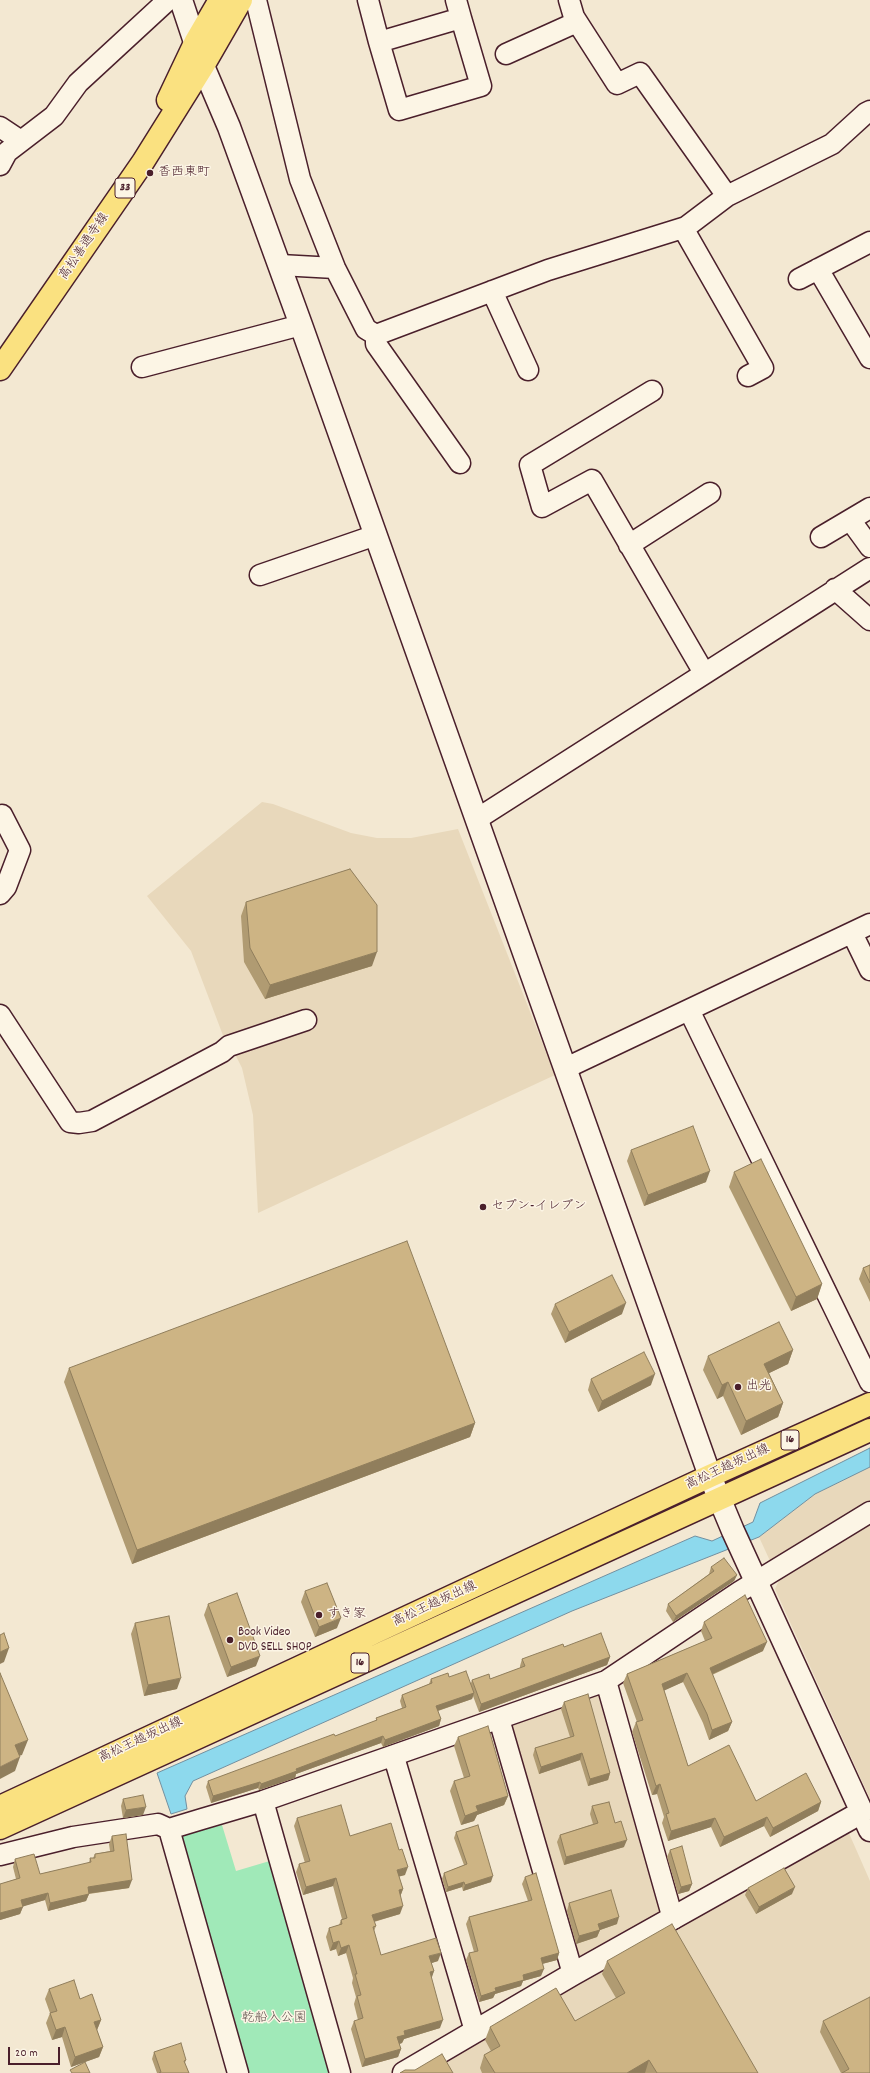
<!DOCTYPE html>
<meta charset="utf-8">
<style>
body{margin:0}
#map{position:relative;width:870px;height:2073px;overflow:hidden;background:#f3e8d2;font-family:Dekko,sans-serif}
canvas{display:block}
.scale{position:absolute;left:8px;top:2047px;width:52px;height:18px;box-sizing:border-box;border:2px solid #4a1f2b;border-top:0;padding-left:5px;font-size:12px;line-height:14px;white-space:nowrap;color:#4a1f2b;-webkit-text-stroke:3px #fcf5e5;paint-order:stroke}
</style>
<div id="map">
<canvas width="870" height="2073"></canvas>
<div class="scale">20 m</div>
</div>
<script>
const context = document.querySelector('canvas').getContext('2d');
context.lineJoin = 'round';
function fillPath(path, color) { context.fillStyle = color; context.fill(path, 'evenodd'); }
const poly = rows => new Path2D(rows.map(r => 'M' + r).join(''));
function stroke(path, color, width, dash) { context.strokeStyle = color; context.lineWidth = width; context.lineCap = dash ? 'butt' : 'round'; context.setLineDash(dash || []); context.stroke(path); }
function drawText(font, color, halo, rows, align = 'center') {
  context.font = font + ' Dekko,"Klee One",sans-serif'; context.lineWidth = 3; context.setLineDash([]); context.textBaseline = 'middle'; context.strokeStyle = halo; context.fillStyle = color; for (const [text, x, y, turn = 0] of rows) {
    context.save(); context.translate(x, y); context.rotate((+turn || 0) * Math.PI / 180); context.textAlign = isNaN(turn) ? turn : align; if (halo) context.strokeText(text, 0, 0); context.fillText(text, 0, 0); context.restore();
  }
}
fillPath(poly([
 [262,802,273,804,351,833,377,838,411,838,458,829,555,1075,258,1213,253,1115,242,1068,234,1052,227,1046,191,951,147,896],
 [870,1467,870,1503,771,1563,759,1537,815,1494],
 [870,1521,870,1799,775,1589,781,1576],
 [602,1690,664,1906,660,1915,585,1957,578,1954,508,1724],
 [848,1831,870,1881,870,2073,420,2073]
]), '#e8d8bb');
fillPath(poly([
 [222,1825,236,1871,273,1860,334,2073,245,2073,179,1836]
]), '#a0e9b8');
const water = poly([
 [870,1448,870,1467,815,1494,759,1537,572,1611,193,1781,185,1796,187,1809,171,1814,157,1773,695,1536,712,1541,753,1522,760,1503,870,1448]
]);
fillPath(water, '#8dd9ed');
stroke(water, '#728f9f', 1);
const minor = poly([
 [256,0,300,179,335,268,366,329,376,335,548,270,686,227,727,196,832,144,866,113,870,111],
 [368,0,379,42,399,110,481,86,461,18,379,42],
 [456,0,461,18],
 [569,0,574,17,617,84,640,73,727,196],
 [506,54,577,22],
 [0,127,21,141],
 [0,165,7,152,54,116,78,83,168,0],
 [683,228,763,368,748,376],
 [280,265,335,268],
 [818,269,870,358],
 [799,279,870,242],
 [492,291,528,370],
 [376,335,376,344,460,463],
 [142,367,301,325],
 [652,391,530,465,542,507,592,480,704,673],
 [851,521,870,547],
 [821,537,870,508],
 [629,545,710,493],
 [260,575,376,535],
 [835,589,870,620],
 [0,817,2,815,20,850,6,887,0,894],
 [477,819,870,568],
 [852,933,870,970],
 [689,1010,870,1382],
 [0,1015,70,1122,79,1123,92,1121,222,1052,229,1046,306,1020],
 [566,1068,870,924],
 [606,1681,673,1919],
 [499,1719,573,1974],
 [394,1757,475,2031],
 [263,1801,340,2073],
 [169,1829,238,2073],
 [0,1855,73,1837,158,1824,169,1829,202,1819,263,1801,606,1681,739,1592,870,1512]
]);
const tertiary = poly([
 [181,0,203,66,229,127,301,325,710,1476,733,1531,870,1830],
 [404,2073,573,1974,862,1812]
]);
const primary = poly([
 [168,100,196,41,220,0],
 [0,369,143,162,203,66,241,0],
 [0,1807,710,1476,870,1404],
 [0,1828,870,1430]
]);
stroke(minor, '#4a1f2b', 23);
stroke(tertiary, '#4a1f2b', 25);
stroke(primary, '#4a1f2b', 25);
stroke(minor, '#fcf5e5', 20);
stroke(tertiary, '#fcf5e5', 22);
stroke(primary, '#fae180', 22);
fillPath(poly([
 [246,902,372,966,265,999,244,962,241,916],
 [631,1150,706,1182,644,1206,627,1161],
 [734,1172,822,1284,817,1299,791,1311,729,1187],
 [870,1265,870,1302,859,1279,863,1268],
 [555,1304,622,1314,565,1343,551,1314],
 [793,1350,788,1364,769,1373,783,1403,778,1417,741,1435,723,1396,717,1399,703,1370,708,1356],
 [69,1368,475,1423,470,1437,132,1564,64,1382],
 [591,1379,651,1385,598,1412,588,1390],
 [711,1567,737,1575,734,1581,673,1622,666,1611,668,1604,709,1574],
 [305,1591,337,1628,315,1637,301,1602],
 [208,1604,256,1666,227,1677,204,1615],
 [704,1622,763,1651,712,1675,732,1722,728,1731,709,1740,703,1723,683,1682,664,1690,688,1766,756,1801,821,1802,818,1811,770,1837,764,1826,720,1847,711,1827,668,1841,662,1823,664,1817,657,1794,652,1795,632,1732,636,1722,637,1722,623,1683,627,1674,705,1641,701,1631],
 [135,1623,177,1689,144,1696,131,1634],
 [564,1647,610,1657,607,1665,479,1712,473,1696,472,1699,438,1711,441,1719,439,1726,383,1747,381,1743,296,1774,295,1778,259,1790,258,1788,211,1803,206,1787,208,1781,335,1736,376,1721,376,1718,402,1708,400,1701,402,1695,429,1684,431,1679,449,1677,471,1683,472,1680,490,1679,520,1668,520,1666,522,1659],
 [564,1702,610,1773,608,1780,588,1786,580,1760,539,1774,533,1755,535,1748,570,1737,561,1709],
 [458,1737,508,1796,504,1805,477,1815,474,1821,461,1825,450,1791,454,1781,464,1778,454,1746],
 [123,1799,143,1815,123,1818,121,1806],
 [592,1806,624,1847,564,1865,557,1842,560,1835,593,1824,590,1814],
 [297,1818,350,1836,405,1875,399,1876,403,1889,400,1897,400,1914,374,1922,376,1926,374,1931,381,1955,438,1961,431,1963,434,1971,431,1978,440,2028,404,2039,402,2043,399,2044,401,2049,398,2057,362,2067,351,2029,354,2021,358,2020,354,2004,356,1997,352,1983,353,1978,346,1953,338,1956,336,1949,330,1951,326,1937,329,1928,339,1925,341,1920,342,1919,333,1886,303,1895,296,1872,299,1864,305,1863,294,1826],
 [456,1832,491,1882,463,1891,462,1887,446,1892,442,1879,444,1873,464,1865,454,1838],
 [112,1836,129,1888,89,1894,86,1901,48,1911,45,1900,23,1906,20,1914,0,1920,0,1884,16,1879,13,1867,15,1859,40,1874,89,1863,90,1858,93,1858,95,1854,110,1851,109,1844],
 [670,1850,692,1884,689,1891,678,1894,667,1857],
 [525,1877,559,1953,557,1960,542,1964,541,1976,523,1981,521,1986,495,1994,493,1998,479,2002,466,1960,469,1953,474,1952,466,1924,469,1917,528,1901,522,1884],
 [748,1888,792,1894,756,1914,745,1895],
 [569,1903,617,1924,600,1930,597,1937,576,1944,567,1911],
 [607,1961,758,2073,482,2073,480,2068,484,2055,491,2051,485,2040,490,2027,575,2021,616,1998,602,1974],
 [49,1989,80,1999,101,2020,97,2030,103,2047,99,2057,71,2067,62,2037,52,2040,46,2023,50,2013,45,1999],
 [823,2021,870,2073,841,2073,820,2032],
 [154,2052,186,2060,185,2063,189,2073,157,2073,152,2059]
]), '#b09b72');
fillPath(poly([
 [377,952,372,966,265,999,270,985],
 [710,1171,706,1182,644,1206,648,1195],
 [822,1284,817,1299,791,1311,796,1297],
 [626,1303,622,1314,565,1343,569,1332],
 [793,1350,788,1364,759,1378,764,1364],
 [655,1374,651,1385,598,1412,602,1401],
 [728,1382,723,1396,717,1399,722,1385],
 [783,1403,778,1417,741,1435,746,1421],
 [475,1423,470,1437,132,1564,137,1550],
 [737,1575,734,1581,673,1622,676,1616],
 [341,1618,337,1628,315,1637,319,1627],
 [767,1642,763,1651,706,1677,710,1668],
 [9,1648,4,1662,0,1664,0,1652],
 [260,1656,256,1666,227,1677,231,1667],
 [610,1657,607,1665,479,1712,481,1704],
 [687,1673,683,1682,659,1693,662,1684],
 [181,1678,177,1689,144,1696,148,1685],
 [474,1693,472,1699,434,1712,436,1706],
 [441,1719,439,1726,383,1747,385,1740],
 [732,1722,728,1731,709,1740,712,1730],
 [383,1736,381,1743,296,1774,295,1778,259,1790,261,1784,296,1769],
 [28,1740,22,1755,10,1759,15,1745],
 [582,1753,580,1760,539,1774,541,1767],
 [20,1757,15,1771,0,1779,0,1767],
 [610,1773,608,1780,588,1786,590,1779],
 [260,1782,258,1788,211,1803,213,1796],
 [660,1784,657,1794,652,1795,656,1786],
 [508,1796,504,1805,477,1815,474,1821,461,1825,465,1816,476,1806],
 [821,1802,818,1811,770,1837,773,1828],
 [146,1807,143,1815,123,1818,126,1810],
 [767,1817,764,1826,720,1847,724,1837],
 [715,1818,711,1827,668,1841,671,1831],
 [627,1840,624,1847,564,1865,566,1857],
 [408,1867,405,1875,394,1878,397,1870],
 [493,1876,491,1882,463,1891,465,1885],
 [336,1878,333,1886,303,1895,306,1887],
 [132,1880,129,1888,85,1894,88,1887],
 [464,1882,462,1887,446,1892,448,1887],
 [692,1884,689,1891,678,1894,681,1887],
 [795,1887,792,1894,756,1914,759,1907],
 [403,1889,400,1897,399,1890],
 [48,1893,45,1900,18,1908,21,1900],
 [89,1894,86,1901,48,1911,50,1903],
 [403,1906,400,1914,369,1923,372,1915],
 [23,1907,20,1914,0,1920,0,1913],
 [619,1917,617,1924,600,1930,597,1937,576,1944,579,1936,598,1924],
 [339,1941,336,1949,330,1951,333,1943],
 [349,1945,346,1953,338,1956,341,1948],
 [441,1953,438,1961,426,1965,429,1956],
 [559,1953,557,1960,538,1965,541,1958],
 [544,1969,541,1976,523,1981,521,1986,495,1994,493,1998,479,2002,481,1996,495,1988,523,1975],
 [434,1971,431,1980,430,1972],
 [101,2020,97,2030,94,2022],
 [443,2020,440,2028,404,2039,402,2043,394,2046,397,2037,404,2031],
 [65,2027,62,2037,52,2040,56,2030],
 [103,2047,99,2057,71,2067,75,2057],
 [401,2049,398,2057,362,2067,365,2059],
 [649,2060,645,2073,627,2073]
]), '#907e5c');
const building = poly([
 [350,869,377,905,377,952,270,985,250,948,246,902,350,869],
 [693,1126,710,1171,648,1195,631,1150,693,1126],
 [761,1159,822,1284,796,1297,734,1172,761,1159],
 [407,1241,475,1423,137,1550,69,1368,407,1241],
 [870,1265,870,1283,863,1268,870,1265],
 [612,1275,626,1303,569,1332,555,1304,612,1275],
 [779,1322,793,1350,764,1364,783,1403,746,1421,728,1382,722,1385,708,1356,779,1322],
 [644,1352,655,1374,602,1401,591,1379,644,1352],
 [724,1558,737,1575,676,1616,668,1604,714,1571,711,1567,724,1558],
 [327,1583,341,1618,319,1627,305,1591,327,1583],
 [237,1593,260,1656,231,1667,208,1604,237,1593],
 [745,1595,767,1642,710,1668,732,1722,712,1730,707,1714,687,1673,662,1684,688,1766,729,1745,756,1801,806,1773,821,1802,773,1828,767,1817,724,1837,715,1818,671,1831,666,1814,669,1813,660,1784,656,1786,636,1722,643,1720,627,1674,712,1638,704,1622,745,1595],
 [169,1616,181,1678,148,1685,135,1623,169,1616],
 [4,1633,9,1648,0,1652,0,1635,4,1633],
 [601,1633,610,1657,481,1704,472,1680,489,1674,490,1679,525,1666,522,1659,563,1644,564,1647,601,1633],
 [466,1671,474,1693,436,1706,441,1719,385,1740,383,1736,296,1769,297,1771,261,1784,260,1782,213,1796,208,1781,334,1734,335,1736,377,1720,376,1718,406,1707,402,1695,432,1683,431,1679,448,1673,449,1677,466,1671],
 [0,1673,28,1740,15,1745,20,1757,0,1767,0,1673],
 [588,1694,610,1773,590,1779,582,1753,541,1767,535,1748,574,1736,564,1702,588,1694],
 [488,1726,508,1796,476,1806,478,1811,465,1816,454,1781,470,1776,458,1737,488,1726],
 [143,1795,146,1807,126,1810,123,1799,143,1795],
 [609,1802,615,1823,621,1821,627,1840,566,1857,560,1835,598,1823,592,1806,609,1802],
 [341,1805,350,1836,391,1823,399,1850,402,1849,408,1867,397,1870,403,1889,399,1890,403,1906,372,1915,376,1926,373,1927,381,1955,436,1938,441,1953,429,1956,434,1971,430,1972,443,2020,404,2031,405,2035,397,2037,401,2049,365,2059,354,2021,363,2018,357,1996,361,1995,355,1974,357,1974,349,1945,341,1948,339,1941,333,1943,329,1928,342,1924,341,1920,347,1918,336,1878,306,1887,299,1864,310,1861,297,1818,341,1805],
 [478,1825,493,1876,465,1885,464,1882,448,1887,444,1873,467,1864,456,1832,478,1825],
 [126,1834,132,1880,88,1887,89,1894,50,1903,48,1893,21,1900,23,1907,0,1913,0,1884,20,1878,15,1859,34,1854,40,1874,91,1862,90,1858,95,1858,95,1854,114,1851,112,1836,126,1834],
 [682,1846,692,1884,681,1887,670,1850,682,1846],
 [784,1868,795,1887,759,1907,748,1888,784,1868],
 [536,1873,559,1953,541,1958,544,1969,523,1975,524,1980,495,1988,496,1991,481,1996,469,1953,478,1951,469,1917,532,1900,525,1877,536,1873],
 [611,1890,619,1917,598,1924,600,1930,579,1936,569,1903,611,1890],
 [672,1924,758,2073,657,2073,649,2060,627,2073,495,2073,484,2055,500,2046,490,2027,556,1988,575,2021,625,1993,607,1961,672,1924],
 [74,1980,80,1999,92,1994,101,2020,94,2022,103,2047,75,2057,65,2027,56,2030,50,2013,57,2011,49,1989,74,1980],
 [870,1997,870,2073,842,2073,849,2069,823,2021,870,1997],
 [181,2043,186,2060,184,2061,189,2073,159,2073,161,2072,154,2052,181,2043],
 [442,2054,453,2073,400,2073,405,2070,415,2070,442,2054],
 [85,2062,90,2073,72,2073,70,2070,85,2062]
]);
fillPath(building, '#cdb484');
stroke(building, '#907e5c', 1);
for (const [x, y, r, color] of [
 [150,173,4,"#4a1f2b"],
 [483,1207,4,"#4a1f2b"],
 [738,1387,4,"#4a1f2b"],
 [319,1615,4,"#4a1f2b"],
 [230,1640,4,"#4a1f2b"]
]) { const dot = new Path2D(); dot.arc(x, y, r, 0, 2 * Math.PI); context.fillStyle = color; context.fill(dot); stroke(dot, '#fcf5e5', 1.5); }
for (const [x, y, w] of [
 [125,188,20],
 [790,1440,18],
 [360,1663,18]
]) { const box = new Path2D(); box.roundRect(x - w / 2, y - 10, w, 20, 3); context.fillStyle = '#fcf5e5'; context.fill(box); stroke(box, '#4a1f2b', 1); }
drawText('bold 12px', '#4a1f2b', null, [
 ["33",125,188],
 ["16",790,1440],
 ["16",360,1663]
]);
drawText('13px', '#4a1f2b', '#fcf5e5', [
 ["香西東町",158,173],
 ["セブン-イレブン",491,1207],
 ["出光",746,1387],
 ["すき家",327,1615],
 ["Book Video",238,1633],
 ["DVD SELL SHOP",238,1648]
], 'left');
drawText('13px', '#4a1f2b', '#fcf5e5', [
 ["高松善通寺線",85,247,-56],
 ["高松王越坂出線",728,1468,-25],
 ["高松王越坂出線",435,1605,-25],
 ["高松王越坂出線",141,1741,-25]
]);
drawText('13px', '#60524e', '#fcf5e5', [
 ["乾船入公園",274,2019]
]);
</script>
